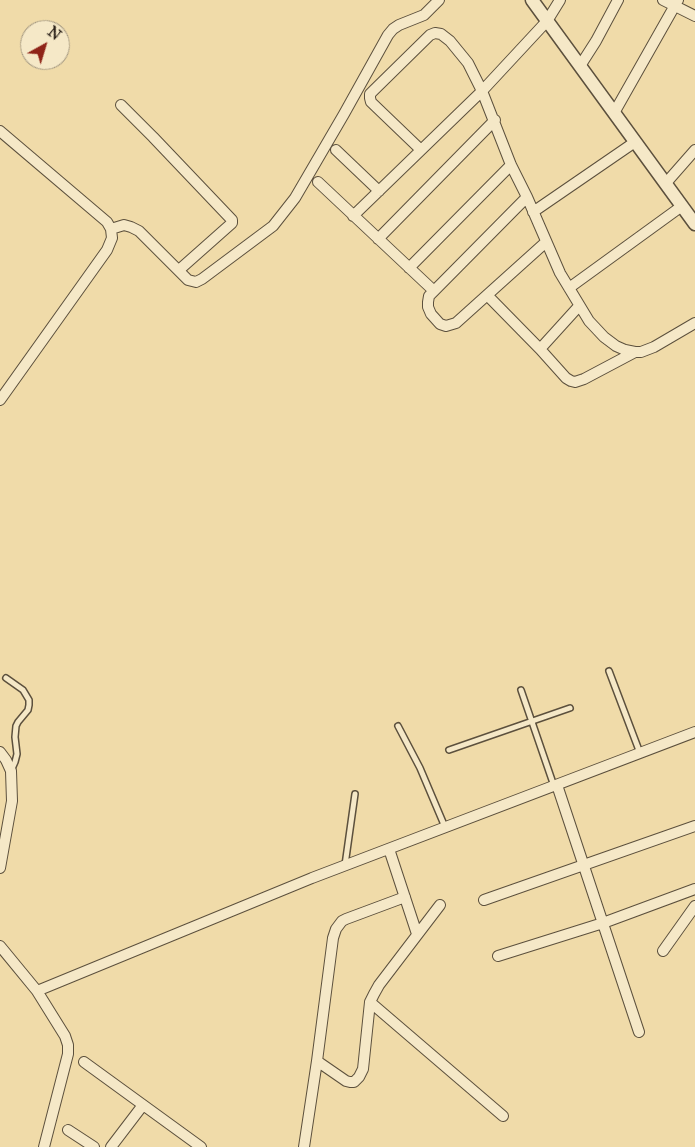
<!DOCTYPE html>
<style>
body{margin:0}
#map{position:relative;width:695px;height:1147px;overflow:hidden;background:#f0dba9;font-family:"IM FELL Great Primer",serif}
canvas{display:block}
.north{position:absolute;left:20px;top:20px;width:50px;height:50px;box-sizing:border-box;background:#f5e8c7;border:1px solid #a49881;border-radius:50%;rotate:39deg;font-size:14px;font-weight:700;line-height:20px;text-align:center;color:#2b2119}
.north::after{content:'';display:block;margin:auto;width:18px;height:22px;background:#8f2418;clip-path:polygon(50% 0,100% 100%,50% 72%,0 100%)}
</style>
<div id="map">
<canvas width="695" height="1147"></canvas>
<div class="north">N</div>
</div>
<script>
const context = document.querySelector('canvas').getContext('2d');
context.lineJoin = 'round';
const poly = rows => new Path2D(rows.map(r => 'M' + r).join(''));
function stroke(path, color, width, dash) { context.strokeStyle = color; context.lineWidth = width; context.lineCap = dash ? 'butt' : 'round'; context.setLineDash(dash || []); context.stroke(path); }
const service = poly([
 [609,671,640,753],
 [6,678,23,690,29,700,29,705,28,710,18,722,16,726,15,737,17,754,15,762,11,771],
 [521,690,554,786],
 [398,726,420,768,445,827],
 [449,750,570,708],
 [345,865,355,794]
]);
const minor = poly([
 [663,0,695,16],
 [580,66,596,41,618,0],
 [121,105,153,137,232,220,232,223,179,270],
 [614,113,678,0],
 [0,131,107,222,111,229,112,238,107,250,0,400],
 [336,150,379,191],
 [421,150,371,102,370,98,370,94,373,91,430,35,435,33,441,34,450,41,468,63,482,91,511,165,527,197,560,273,589,321,604,337,616,346,625,350,635,352,641,352,654,347,695,323],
 [318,182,434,291],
 [666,183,695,150],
 [527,197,434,291,429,296,428,302,428,307,431,314,440,324,446,326,456,323,546,242],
 [533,212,635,142],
 [353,216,482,91,547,21,560,0],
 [111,229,124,225,131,227,139,231,188,280,196,282,202,279,273,226,295,198,344,114,388,35,393,29,399,25,424,15,439,0],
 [378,239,495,120],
 [409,268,511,165],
 [569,288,682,206],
 [487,295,540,349,566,378,571,381,575,382,584,379,635,352],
 [540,349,579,306],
 [0,752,6,760,11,771,12,801,0,868],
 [557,785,639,1032],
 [389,849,417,934],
 [484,900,695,826],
 [0,946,37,991,65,1036,68,1045,68,1054,44,1147],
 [663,951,695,906],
 [498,956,603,923,695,889],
 [37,991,312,878,695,732],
 [370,1002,503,1116],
 [317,1061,346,1081,350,1082,354,1082,359,1077,363,1069,370,1002,374,994,379,985,440,905],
 [84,1062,201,1147],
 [68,1130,94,1147],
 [111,1147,143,1105],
 [304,1147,317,1061,333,938,336,929,342,921,346,919,405,897]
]);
const tertiary = poly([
 [532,0,695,224]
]);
stroke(service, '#5c503d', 8);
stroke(minor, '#5c503d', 12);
stroke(tertiary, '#5c503d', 15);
stroke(service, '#f5e8c7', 5);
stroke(minor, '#f5e8c7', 10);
stroke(tertiary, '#f5e8c7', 12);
</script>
